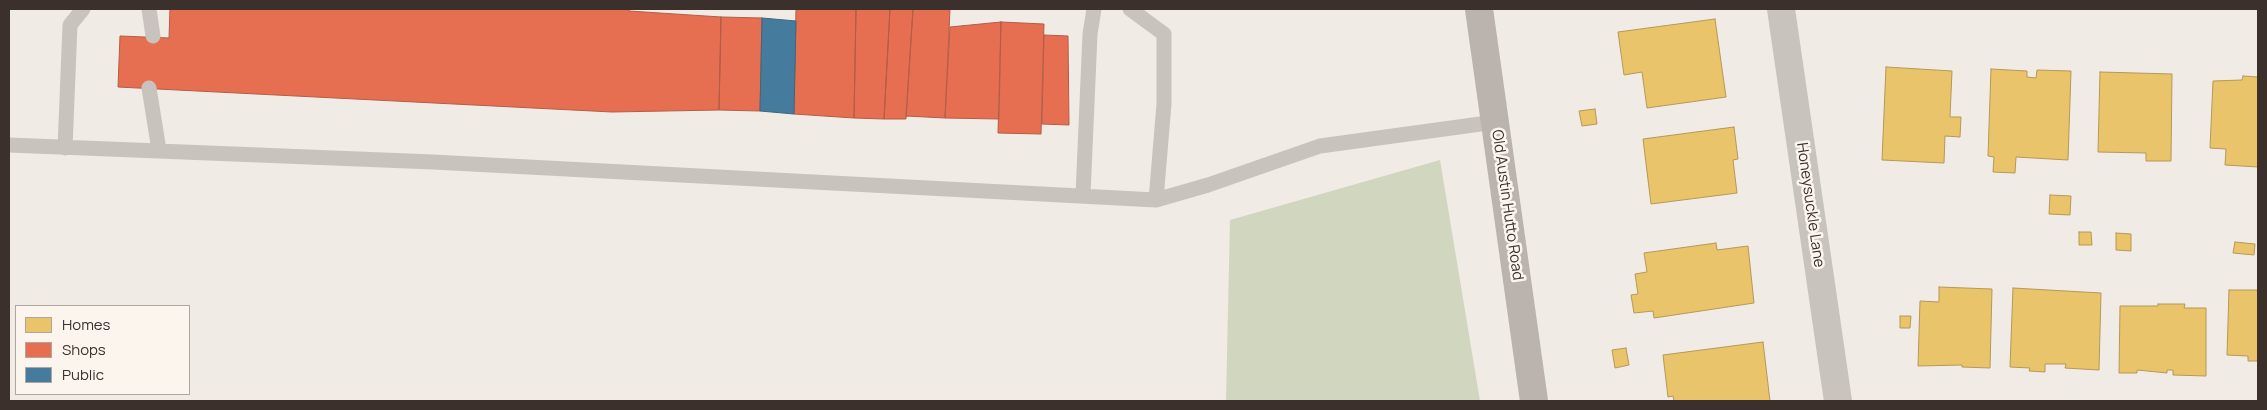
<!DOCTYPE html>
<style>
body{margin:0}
#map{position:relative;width:2267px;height:410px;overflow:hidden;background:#f0ebe5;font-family:Manrope,sans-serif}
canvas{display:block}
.frame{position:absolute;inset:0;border:10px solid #3b302b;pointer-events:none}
.legend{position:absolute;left:15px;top:305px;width:175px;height:90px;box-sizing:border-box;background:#fbf5ee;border:1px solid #aea6a0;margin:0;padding:6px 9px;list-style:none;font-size:15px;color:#3b302b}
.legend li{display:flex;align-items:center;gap:10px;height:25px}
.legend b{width:25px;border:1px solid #aea6a0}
</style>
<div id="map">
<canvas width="2267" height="410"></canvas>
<div class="frame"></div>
<ul class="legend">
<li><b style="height:14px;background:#e9c46a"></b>Homes</li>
<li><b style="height:14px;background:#e76f51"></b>Shops</li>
<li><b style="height:14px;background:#457b9d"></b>Public</li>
</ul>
</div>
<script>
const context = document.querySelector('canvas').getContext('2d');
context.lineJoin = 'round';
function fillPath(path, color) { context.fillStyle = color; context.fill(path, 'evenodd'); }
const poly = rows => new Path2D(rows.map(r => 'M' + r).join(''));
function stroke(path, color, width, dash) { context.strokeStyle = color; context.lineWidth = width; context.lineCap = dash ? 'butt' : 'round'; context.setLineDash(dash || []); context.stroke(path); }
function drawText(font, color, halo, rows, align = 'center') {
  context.font = font + ' Manrope,sans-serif'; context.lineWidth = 5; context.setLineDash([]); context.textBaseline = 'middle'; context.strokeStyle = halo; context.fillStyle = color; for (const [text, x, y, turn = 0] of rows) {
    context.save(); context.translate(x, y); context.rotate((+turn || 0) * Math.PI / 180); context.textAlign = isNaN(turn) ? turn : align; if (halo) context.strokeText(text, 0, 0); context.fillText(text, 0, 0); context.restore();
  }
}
fillPath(poly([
 [1440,160,1480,401,1226,401,1230,220]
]), '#d1d6bf');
const homes = poly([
 [1715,19,1726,97,1647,108,1642,72,1624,75,1618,32,1715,19],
 [1886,67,1952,71,1950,117,1961,117,1960,137,1945,136,1944,163,1882,160,1886,67],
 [1991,69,2027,71,2027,77,2036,78,2037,70,2071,71,2068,160,2016,157,2015,173,1993,172,1994,157,1988,156,1991,69],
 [2100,72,2172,74,2171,161,2146,161,2146,153,2098,152,2100,72],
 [2243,76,2258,77,2258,167,2225,165,2226,149,2210,148,2213,81,2242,80,2243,76],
 [1595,109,1597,124,1582,126,1579,111,1595,109],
 [1734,127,1738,159,1733,160,1737,193,1651,204,1643,139,1734,127],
 [2050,195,2071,196,2070,215,2049,214,2050,195],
 [2079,232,2091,232,2092,245,2079,245,2079,232],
 [2116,233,2131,234,2131,251,2116,250,2116,233],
 [2235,242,2255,244,2254,255,2233,253,2235,242],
 [1716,243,1717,250,1748,246,1754,303,1654,318,1653,311,1634,313,1631,295,1638,294,1635,274,1647,272,1644,253,1716,243],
 [1939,287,1992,289,1990,368,1962,367,1962,365,1918,366,1920,301,1939,302,1939,287],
 [2013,288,2101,293,2099,370,2065,368,2066,364,2045,364,2045,372,2029,371,2030,368,2010,367,2013,288],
 [2229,290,2258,290,2258,361,2248,361,2248,356,2227,355,2229,290],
 [2158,304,2185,304,2184,308,2206,308,2206,376,2173,375,2173,370,2167,370,2167,373,2137,370,2137,373,2119,373,2120,306,2158,306,2158,304],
 [1900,316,1911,316,1910,328,1900,328,1900,316],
 [1763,342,1770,401,1674,401,1673,396,1668,397,1663,355,1763,342],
 [1626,348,1629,365,1615,368,1612,350,1626,348]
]);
fillPath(homes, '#e9c46a');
stroke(homes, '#b59857', 1);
const shops = poly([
 [170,9,629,9,629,11,721,17,719,110,612,112,118,87,120,36,169,38,170,9],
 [796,9,856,9,854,118,794,114,796,9],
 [856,9,890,9,884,119,854,118,856,9],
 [890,9,913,9,906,119,884,119,890,9],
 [913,9,950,9,945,118,906,116,913,9],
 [721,17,762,18,760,111,719,110,721,17],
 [1001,22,999,119,945,118,950,27,1001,22],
 [1001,22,1044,24,1041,134,998,133,1001,22],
 [1044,35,1068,36,1069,125,1042,124,1044,35]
]);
fillPath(shops, '#e76f51');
stroke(shops, '#b35c46', 1);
const public = poly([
 [762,18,796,21,794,114,760,111,762,18]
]);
fillPath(public, '#457b9d');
stroke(public, '#42647b', 1);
stroke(poly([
 [149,9,153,36],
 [1130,9,1164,34,1164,104,1156,200],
 [149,88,159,150],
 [9,145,433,162,1156,200,1208,185,1320,146,1495,122],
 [65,148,70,25,83,9],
 [1083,195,1090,34,1094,9]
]), '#c9c3be', 15);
stroke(poly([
 [1781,9,1838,401]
]), '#c9c3be', 28);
stroke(poly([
 [1479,9,1534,401]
]), '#bab3ae', 28);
drawText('15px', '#3b302b', '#fbf5ee', [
 ["Old Austin Hutto Road",1507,205,82],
 ["Honeysuckle Lane",1810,205,82]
]);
</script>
